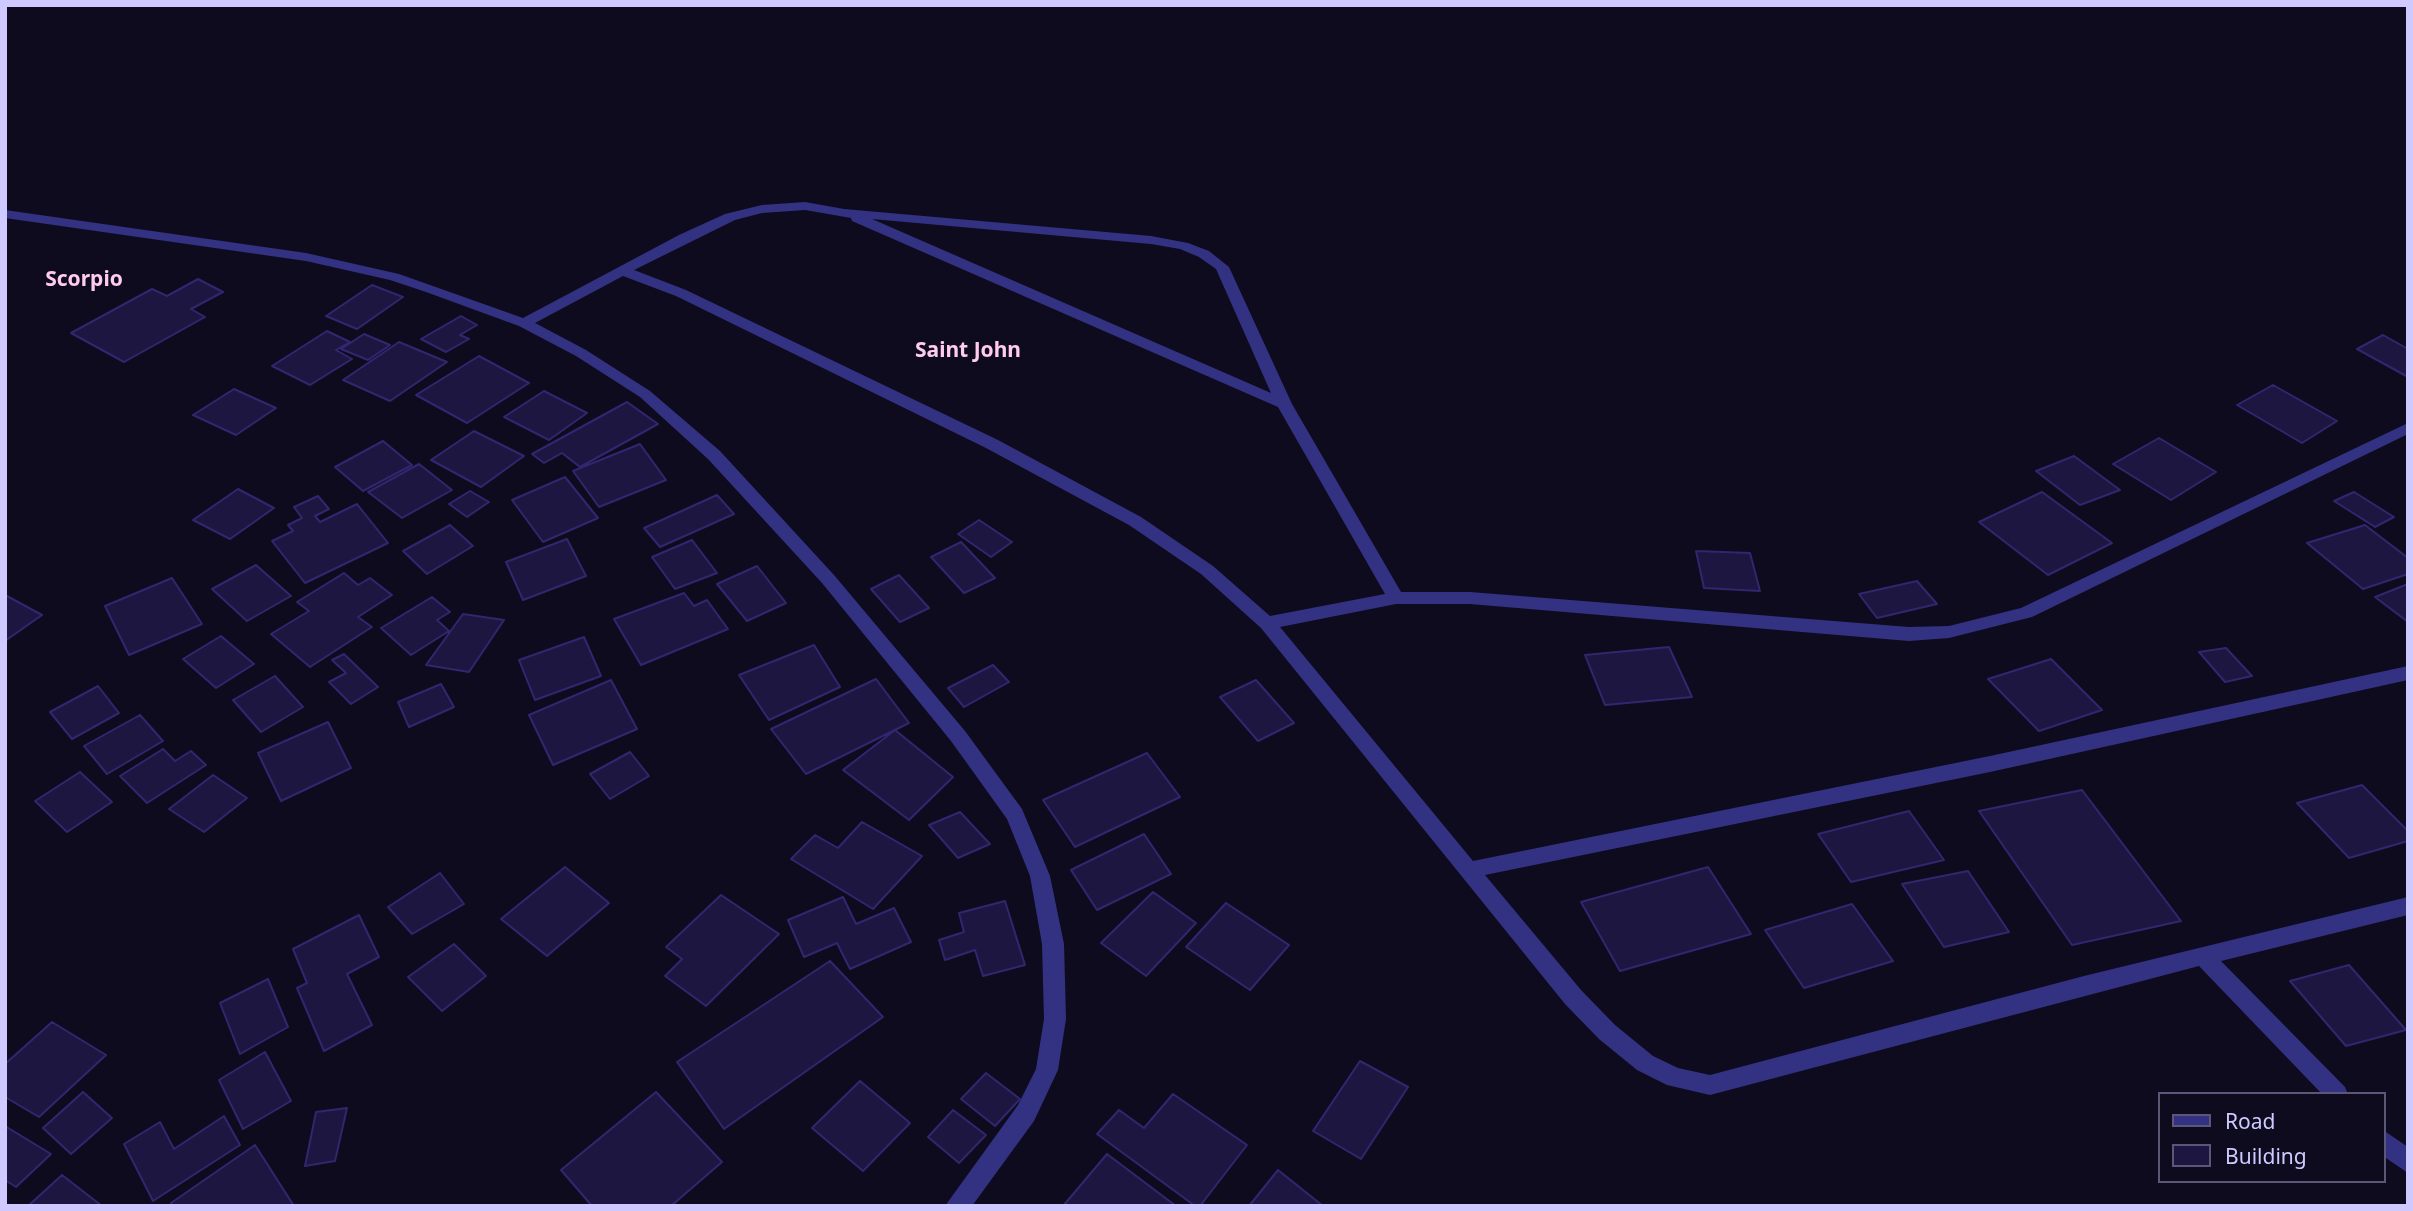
<!DOCTYPE html>
<style>
body{margin:0}
#map{position:relative;width:2413px;height:1211px;overflow:hidden;background:#0e0b1f;font-family:"Noto Sans",sans-serif}
canvas{display:block}
.frame{position:absolute;inset:0;border:7px solid #cec9ff;pointer-events:none}
.legend{position:absolute;left:2158px;top:1092px;width:228px;height:91px;box-sizing:border-box;background:#0e0b1f;border:2px solid #5b5779;margin:0;padding:9px 12px;list-style:none;font-size:21px;color:#cec9ff}
.legend li{display:flex;align-items:center;gap:14px;height:35px}
.legend b{width:35px;border:2px solid #5b5779}
</style>
<div id="map">
<canvas width="2413" height="1211"></canvas>
<div class="frame"></div>
<ul class="legend">
<li><b style="height:9px;background:#333282"></b>Road</li>
<li><b style="height:19px;background:#1d1641"></b>Building</li>
</ul>
</div>
<script>
const context = document.querySelector('canvas').getContext('2d');
context.lineJoin = 'round';
function fillPath(path, color) { context.fillStyle = color; context.fill(path, 'evenodd'); }
const poly = rows => new Path2D(rows.map(r => 'M' + r).join(''));
function stroke(path, color, width, dash) { context.strokeStyle = color; context.lineWidth = width; context.lineCap = dash ? 'butt' : 'round'; context.setLineDash(dash || []); context.stroke(path); }
function drawText(font, color, halo, rows, align = 'center') {
  context.font = font + ' "Noto Sans",sans-serif'; context.lineWidth = 7; context.setLineDash([]); context.textBaseline = 'middle'; context.strokeStyle = halo; context.fillStyle = color; for (const [text, x, y, turn = 0] of rows) {
    context.save(); context.translate(x, y); context.rotate((+turn || 0) * Math.PI / 180); context.textAlign = isNaN(turn) ? turn : align; if (halo) context.strokeText(text, 0, 0); context.fillText(text, 0, 0); context.restore();
  }
}
const building = poly([
 [198,279,223,292,191,309,205,317,124,362,71,333,152,289,167,296,198,279],
 [372,285,403,297,357,329,326,316,372,285],
 [461,316,477,325,460,335,469,339,446,352,421,339,461,316],
 [327,331,350,342,336,350,352,359,310,385,272,366,327,331],
 [364,334,390,345,368,360,341,349,364,334],
 [2383,335,2408,349,2408,377,2357,349,2383,335],
 [399,342,447,362,390,401,343,380,399,342],
 [479,356,529,383,467,423,416,395,479,356],
 [2273,385,2337,421,2302,443,2237,405,2273,385],
 [234,389,276,408,236,435,193,415,234,389],
 [544,391,587,413,549,440,504,417,544,391],
 [627,402,658,424,580,467,562,453,544,463,532,454,627,402],
 [474,431,524,456,481,487,431,460,474,431],
 [2159,438,2216,472,2171,500,2113,464,2159,438],
 [383,441,412,465,363,491,335,467,383,441],
 [640,444,666,480,599,507,573,471,640,444],
 [2074,456,2120,490,2080,505,2036,471,2074,456],
 [419,464,452,490,402,518,368,492,419,464],
 [565,477,598,518,543,542,512,500,565,477],
 [238,489,274,508,230,539,193,520,238,489],
 [470,491,489,502,467,517,449,504,470,491],
 [2042,492,2112,543,2048,575,1979,522,2042,492],
 [2354,492,2394,517,2375,527,2334,501,2354,492],
 [717,495,734,514,660,547,644,528,717,495],
 [318,496,329,509,315,516,320,522,357,504,388,543,305,583,272,541,293,531,288,525,302,518,294,507,318,496],
 [979,520,1012,542,991,557,958,534,979,520],
 [450,525,473,546,427,574,403,551,450,525],
 [2365,525,2408,558,2408,574,2363,589,2307,543,2365,525],
 [567,539,586,576,523,600,506,562,567,539],
 [692,540,717,573,675,589,652,557,692,540],
 [961,542,995,578,964,593,931,557,961,542],
 [1696,551,1750,553,1760,591,1704,588,1696,551],
 [256,565,291,596,247,621,212,589,256,565],
 [757,566,786,603,747,621,717,584,757,566],
 [344,573,358,585,370,578,392,595,358,617,372,627,310,667,271,634,309,611,297,602,344,573],
 [899,575,929,608,900,622,871,589,899,575],
 [172,578,202,624,129,655,105,606,172,578],
 [1917,581,1937,604,1877,618,1859,594,1917,581],
 [2408,584,2408,622,2375,597,2408,584],
 [684,593,694,606,707,600,728,629,641,665,614,619,684,593],
 [7,596,42,615,5,641,5,597,7,596],
 [432,597,450,612,437,620,449,631,411,655,381,628,432,597],
 [463,614,504,620,469,672,426,665,463,614],
 [221,636,254,664,216,688,183,659,221,636],
 [584,637,601,676,535,700,519,660,584,637],
 [814,645,840,687,769,720,739,675,814,645],
 [1669,647,1692,697,1605,705,1585,655,1669,647],
 [2226,648,2252,676,2225,682,2199,652,2226,648],
 [344,654,378,687,351,704,329,682,346,673,332,660,344,654],
 [2051,659,2102,710,2039,731,1988,679,2051,659],
 [993,665,1009,682,964,707,948,688,993,665],
 [275,676,303,707,261,732,233,700,275,676],
 [876,679,909,723,806,774,771,729,876,679],
 [611,680,637,729,553,765,529,715,611,680],
 [1256,680,1294,723,1258,741,1220,697,1256,680],
 [441,684,454,707,409,727,398,702,441,684],
 [98,686,119,713,72,739,50,712,98,686],
 [140,715,163,741,107,774,84,746,140,715],
 [328,722,351,768,281,801,258,753,328,722],
 [895,730,953,777,909,820,843,770,895,730],
 [163,749,175,761,191,751,206,765,147,803,120,776,163,749],
 [630,752,649,776,610,799,590,774,630,752],
 [1147,753,1180,797,1075,847,1043,800,1147,753],
 [80,772,112,802,67,832,35,801,80,772],
 [213,775,247,798,204,832,169,809,213,775],
 [2362,785,2408,831,2408,841,2349,858,2297,803,2362,785],
 [2082,790,2181,921,2072,945,1979,811,2082,790],
 [1909,811,1944,860,1851,882,1818,834,1909,811],
 [960,812,990,844,958,858,929,825,960,812],
 [862,822,922,856,873,909,791,859,815,835,838,848,862,822],
 [1144,834,1171,874,1097,910,1071,870,1144,834],
 [565,867,609,903,547,956,501,919,565,867],
 [1708,867,1751,934,1620,971,1581,902,1708,867],
 [1968,871,2009,932,1944,947,1902,884,1968,871],
 [440,873,464,904,412,934,388,907,440,873],
 [1153,892,1196,923,1146,976,1101,943,1153,892],
 [721,895,779,934,706,1006,665,976,682,959,666,947,721,895],
 [843,897,856,924,894,908,911,942,850,969,837,943,804,957,788,920,843,897],
 [1005,901,1025,965,983,976,975,950,945,960,939,940,964,932,959,913,1005,901],
 [1226,903,1289,945,1250,990,1186,947,1226,903],
 [1852,904,1893,961,1804,988,1765,930,1852,904],
 [359,915,379,957,347,974,372,1025,324,1051,297,988,307,983,293,949,359,915],
 [454,944,486,976,442,1011,408,977,454,944],
 [830,961,883,1017,724,1129,677,1062,830,961],
 [2349,965,2406,1030,2346,1046,2290,981,2349,965],
 [268,979,288,1027,240,1054,220,1003,268,979],
 [52,1022,106,1055,39,1117,5,1097,5,1064,52,1022],
 [265,1052,291,1101,243,1129,219,1080,265,1052],
 [1360,1061,1408,1087,1361,1159,1313,1131,1360,1061],
 [986,1073,1020,1099,995,1126,961,1099,986,1073],
 [860,1081,910,1123,863,1171,812,1128,860,1081],
 [83,1092,112,1118,71,1154,43,1128,83,1092],
 [656,1092,722,1162,671,1206,592,1206,561,1170,656,1092],
 [1173,1094,1247,1145,1200,1206,1195,1206,1097,1134,1119,1110,1144,1128,1173,1094],
 [347,1108,335,1161,305,1166,316,1112,347,1108],
 [953,1110,986,1135,959,1163,928,1137,953,1110],
 [224,1116,240,1145,153,1201,124,1144,160,1122,174,1149,224,1116],
 [5,1126,51,1154,16,1187,5,1180,5,1126],
 [255,1145,294,1206,173,1206,171,1203,255,1145],
 [1107,1154,1176,1206,1063,1206,1107,1154],
 [1278,1170,1323,1206,1249,1206,1278,1170],
 [62,1175,102,1206,28,1206,62,1175]
]);
fillPath(building, '#1d1641');
stroke(building, '#32266f', 2);
fillPath(poly([
 [805,202,844,209,1151,236,1188,243,1209,251,1229,267,1292,404,1401,592,1470,592,1909,627,1949,626,2021,608,2408,423,2408,434,2032,617,1949,638,1909,641,1470,604,1396,604,1280,627,1473,861,1990,756,2408,666,2408,680,1990,772,1485,875,1581,990,1615,1025,1653,1056,1678,1068,1710,1075,2084,976,2408,897,2408,915,2221,961,2345,1087,2348,1094,2322,1094,2199,966,1710,1095,1667,1085,1637,1070,1599,1039,1565,1004,1261,628,1201,574,1129,525,986,448,676,296,623,276,535,323,586,350,650,391,720,451,834,575,965,731,1022,809,1050,876,1064,944,1066,1019,1058,1070,1034,1121,972,1206,945,1206,1018,1105,1036,1069,1044,1019,1042,944,1030,876,1007,819,951,741,822,583,708,459,640,397,576,356,519,326,426,292,390,280,306,261,5,218,5,210,306,253,399,274,523,318,679,235,725,214,762,205,805,202],
 [805,210,851,218,852,221,1278,407,1385,594,1270,616,1213,566,1141,517,998,440,686,290,634,270,735,220,762,213,805,210],
 [872,219,1151,244,1180,249,1199,257,1216,269,1271,393,872,219],
 [2383,1130,2408,1147,2408,1173,2383,1156,2383,1130]
]), '#333282');
drawText('bold 21px', '#ffcbee', '#0e0b1f', [
 ["Scorpio",84,280],
 ["Saint John",968,351]
]);
</script>
